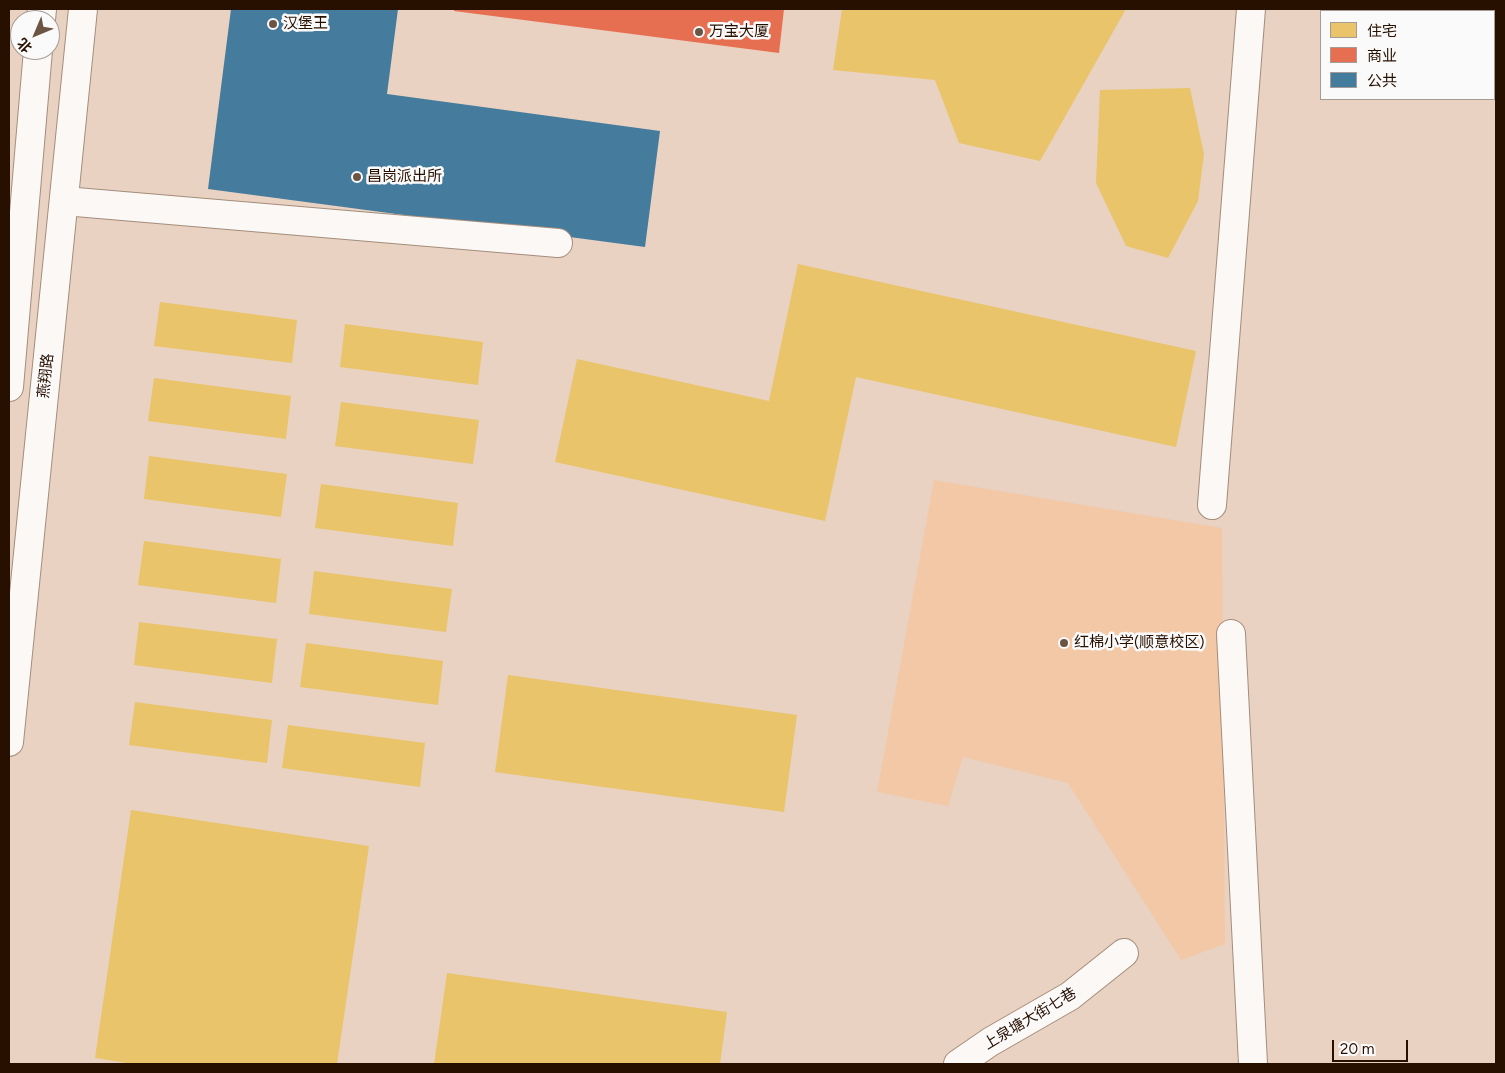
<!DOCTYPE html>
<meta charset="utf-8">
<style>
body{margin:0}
#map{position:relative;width:1505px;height:1073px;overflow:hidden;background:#e9d2c1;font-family:Figtree,"Noto Sans SC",sans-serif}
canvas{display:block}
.frame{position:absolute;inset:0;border:10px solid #281000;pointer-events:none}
.legend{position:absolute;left:1320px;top:10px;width:175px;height:90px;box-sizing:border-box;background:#fafafa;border:1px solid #a69c96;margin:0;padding:6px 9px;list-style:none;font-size:15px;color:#281000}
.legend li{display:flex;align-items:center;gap:10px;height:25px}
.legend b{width:25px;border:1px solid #a69c96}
.north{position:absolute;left:10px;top:10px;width:50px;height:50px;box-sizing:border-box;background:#fafafa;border:1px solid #a69c96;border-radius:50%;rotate:225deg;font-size:14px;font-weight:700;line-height:20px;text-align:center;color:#281000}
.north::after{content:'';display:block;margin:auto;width:18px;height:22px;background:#6c5444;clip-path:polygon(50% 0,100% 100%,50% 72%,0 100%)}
.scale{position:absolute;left:1332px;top:1040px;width:76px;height:22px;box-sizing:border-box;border:2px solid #281000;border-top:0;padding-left:6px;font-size:15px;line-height:18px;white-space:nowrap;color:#281000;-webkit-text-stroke:4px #fafafa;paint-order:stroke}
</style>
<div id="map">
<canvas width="1505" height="1073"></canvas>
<div class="frame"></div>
<ul class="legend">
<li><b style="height:14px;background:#e9c46a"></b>住宅</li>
<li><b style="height:14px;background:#e76f51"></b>商业</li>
<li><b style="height:14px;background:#457b9d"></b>公共</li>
</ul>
<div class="north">北</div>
<div class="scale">20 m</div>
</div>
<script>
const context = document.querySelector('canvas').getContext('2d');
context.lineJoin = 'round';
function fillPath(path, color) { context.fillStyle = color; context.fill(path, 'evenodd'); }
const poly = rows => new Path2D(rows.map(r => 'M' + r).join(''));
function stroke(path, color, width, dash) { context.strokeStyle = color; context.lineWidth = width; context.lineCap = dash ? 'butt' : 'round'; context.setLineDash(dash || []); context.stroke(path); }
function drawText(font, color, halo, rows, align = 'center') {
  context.font = font + ' Figtree,"Noto Sans SC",sans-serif'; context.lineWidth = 5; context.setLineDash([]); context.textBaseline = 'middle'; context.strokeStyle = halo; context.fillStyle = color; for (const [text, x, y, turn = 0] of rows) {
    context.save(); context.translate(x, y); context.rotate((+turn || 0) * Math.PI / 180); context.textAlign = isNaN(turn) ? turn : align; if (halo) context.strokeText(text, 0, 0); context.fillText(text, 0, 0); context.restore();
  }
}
fillPath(poly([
 [934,480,1222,528,1225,944,1181,960,1068,783,963,757,948,806,877,792]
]), '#f2c8a7');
fillPath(poly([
 [842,9,1126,9,1040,161,959,143,935,80,833,70],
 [1190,88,1204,154,1198,201,1168,258,1126,246,1096,183,1100,90],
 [798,264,1196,351,1176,447,856,377,825,521,555,462,577,359,769,401],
 [160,302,297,320,292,363,154,346],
 [345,324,483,342,478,385,340,367],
 [154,378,291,396,286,439,148,421],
 [341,402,479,420,473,464,335,446],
 [149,456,287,474,281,517,144,499],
 [321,484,458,503,453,546,315,528],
 [144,541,281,559,276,603,138,585],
 [314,571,452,589,446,632,309,614],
 [139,622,277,639,272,683,134,665],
 [306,643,443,661,438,705,300,687],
 [508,675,797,715,784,812,495,772],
 [135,702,272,720,267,763,129,745],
 [288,725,425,743,420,787,282,768],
 [131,810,369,846,337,1064,134,1064,95,1058],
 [447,973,727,1012,720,1064,434,1064]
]), '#e9c46a');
fillPath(poly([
 [454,9,784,9,779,53,454,11]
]), '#e76f51');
fillPath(poly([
 [231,9,398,9,387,94,660,131,645,247,208,189]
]), '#457b9d');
const minor = poly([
 [64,201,558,243],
 [1212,505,1251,9],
 [1231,634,1253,1064],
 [958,1064,990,1042,1070,996,1124,953]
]);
const major = poly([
 [1402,9,1406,11],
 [1465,9,1470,11],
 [41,20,42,9],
 [1494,24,1496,25],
 [1494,59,1496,60],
 [9,387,38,50],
 [9,742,83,9]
]);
stroke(minor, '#a38d7b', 30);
stroke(major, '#a38d7b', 30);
stroke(minor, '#fcf8f6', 28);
stroke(major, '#fcf8f6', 28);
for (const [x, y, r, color] of [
 [273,24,5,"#6c5444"],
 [699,32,5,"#6c5444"],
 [357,177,5,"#6c5444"],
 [1064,643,5,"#6c5444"]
]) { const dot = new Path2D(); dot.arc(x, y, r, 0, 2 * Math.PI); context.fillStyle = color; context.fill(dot); stroke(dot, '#fafafa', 2); }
drawText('15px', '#281000', '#fafafa', [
 ["汉堡王",283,24],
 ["万宝大厦",709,32],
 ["昌岗派出所",367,177],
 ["红棉小学(顺意校区)",1074,643]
], 'left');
drawText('15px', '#281000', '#fafafa', [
 ["燕翔路",46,376,-84],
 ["上泉塘大街七巷",1030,1019,-31]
]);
</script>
